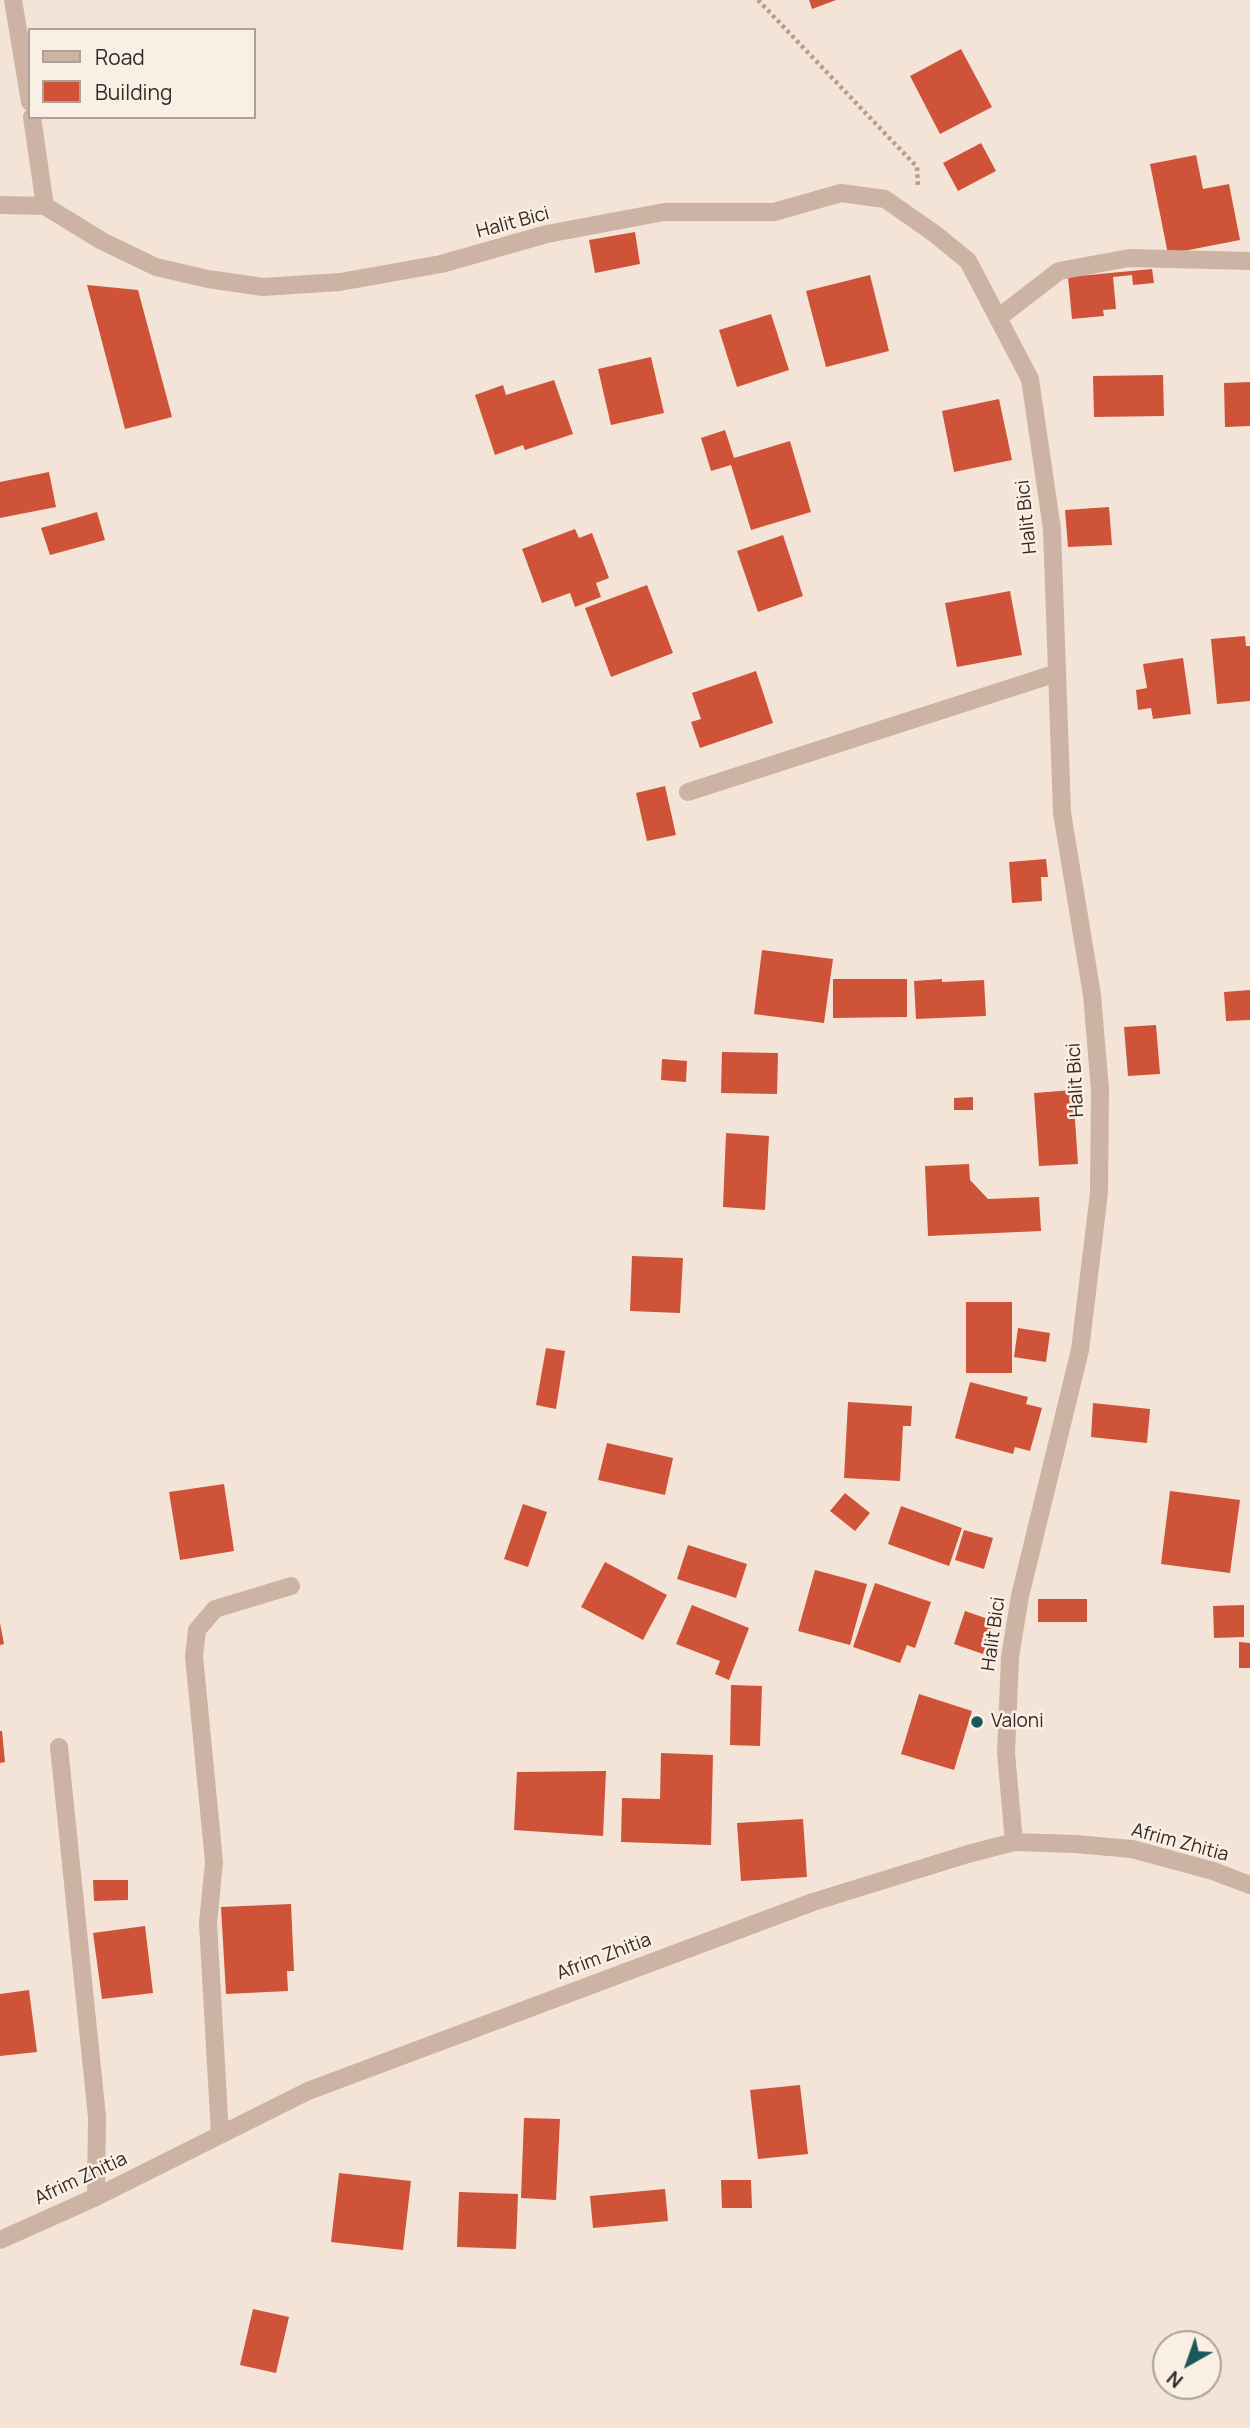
<!DOCTYPE html>
<style>
body{margin:0}
#map{position:relative;width:1250px;height:2428px;overflow:hidden;background:#f3e4d7;font-family:Manrope,sans-serif}
canvas{display:block}
.legend{position:absolute;left:28px;top:28px;width:228px;height:91px;box-sizing:border-box;background:#faefe4;border:2px solid #aca098;margin:0;padding:9px 12px;list-style:none;font-size:21px;color:#362925}
.legend li{display:flex;align-items:center;gap:14px;height:35px}
.legend b{width:35px;border:2px solid #aca098}
.north{position:absolute;left:1152px;top:2330px;width:70px;height:70px;box-sizing:border-box;background:#faefe4;border:2px solid #aca098;border-radius:50%;rotate:220deg;font-size:19px;font-weight:700;line-height:28px;text-align:center;color:#362925}
.north::after{content:'';display:block;margin:auto;width:24px;height:32px;background:#185a5a;clip-path:polygon(50% 0,100% 100%,50% 72%,0 100%)}
</style>
<div id="map">
<canvas width="1250" height="2428"></canvas>
<ul class="legend">
<li><b style="height:9px;background:#ccb3a3"></b>Road</li>
<li><b style="height:19px;background:#cf5339"></b>Building</li>
</ul>
<div class="north">N</div>
</div>
<script>
const context = document.querySelector('canvas').getContext('2d');
context.lineJoin = 'round';
function fillPath(path, color) { context.fillStyle = color; context.fill(path, 'evenodd'); }
const poly = rows => new Path2D(rows.map(r => 'M' + r).join(''));
function stroke(path, color, width, dash) { context.strokeStyle = color; context.lineWidth = width; context.lineCap = dash ? 'butt' : 'round'; context.setLineDash(dash || []); context.stroke(path); }
function drawText(font, color, halo, rows, align = 'center') {
  context.font = font + ' Manrope,sans-serif'; context.lineWidth = 5; context.setLineDash([]); context.textBaseline = 'middle'; context.strokeStyle = halo; context.fillStyle = color; for (const [text, x, y, turn = 0] of rows) {
    context.save(); context.translate(x, y); context.rotate((+turn || 0) * Math.PI / 180); context.textAlign = isNaN(turn) ? turn : align; if (halo) context.strokeText(text, 0, 0); context.fillText(text, 0, 0); context.restore();
  }
}
fillPath(poly([
 [809,0,836,0,812,9],
 [961,49,992,107,940,134,910,76],
 [981,143,996,171,958,191,943,163],
 [1196,155,1203,189,1229,184,1240,240,1168,254,1150,164],
 [635,232,640,264,595,273,589,240],
 [1152,269,1154,283,1133,285,1132,275,1113,277,1116,309,1103,310,1104,316,1072,319,1068,277],
 [870,275,889,351,826,367,806,291],
 [87,285,138,290,172,417,125,429],
 [771,314,789,370,737,387,719,330],
 [651,357,664,413,611,425,598,369],
 [1163,375,1164,416,1094,417,1093,376],
 [554,380,573,434,525,450,523,445,495,455,475,395,503,385,506,395],
 [1250,382,1250,426,1225,427,1224,383],
 [999,399,1012,460,954,472,942,411],
 [725,430,734,458,790,441,811,512,751,530,731,465,711,471,701,438],
 [49,472,56,507,0,518,0,482],
 [1109,507,1112,545,1068,547,1065,510],
 [97,512,105,540,50,555,41,528],
 [575,529,579,538,592,533,609,578,596,583,601,597,575,607,570,593,542,603,522,549],
 [783,535,803,596,758,612,737,551],
 [647,585,673,653,611,677,585,608],
 [1010,591,1022,655,957,667,945,603],
 [1245,636,1246,646,1250,646,1250,701,1217,704,1211,639],
 [1183,658,1191,714,1153,719,1151,708,1138,710,1136,690,1147,688,1143,664],
 [756,671,773,723,700,748,691,722,701,719,692,693],
 [665,786,676,835,647,841,636,793],
 [1046,859,1048,877,1041,877,1042,901,1012,903,1009,862],
 [762,950,833,959,824,1023,754,1014],
 [833,979,907,979,907,1017,833,1018],
 [942,979,942,982,984,980,986,1016,916,1019,914,981],
 [1250,990,1250,1020,1226,1021,1224,992],
 [1156,1025,1160,1074,1128,1076,1124,1027],
 [722,1052,778,1053,777,1094,721,1093],
 [662,1059,687,1061,686,1082,661,1080],
 [1073,1090,1078,1164,1039,1166,1034,1093],
 [973,1097,973,1110,954,1110,954,1098],
 [726,1133,769,1136,765,1210,723,1207],
 [969,1164,970,1180,988,1199,1039,1197,1041,1231,928,1236,925,1166],
 [632,1256,683,1258,680,1313,630,1311],
 [966,1302,1012,1302,1012,1373,966,1373],
 [1018,1328,1050,1333,1046,1362,1014,1357],
 [546,1348,565,1351,556,1409,536,1405],
 [970,1382,1028,1397,1026,1404,1042,1408,1030,1451,1015,1447,1013,1454,955,1438],
 [848,1402,912,1406,911,1426,903,1426,900,1481,844,1478],
 [1093,1403,1150,1409,1147,1443,1091,1437],
 [607,1443,673,1458,665,1495,598,1480],
 [224,1484,234,1551,180,1560,169,1492],
 [1170,1491,1240,1500,1230,1573,1161,1564],
 [845,1493,870,1513,855,1531,830,1511],
 [523,1504,547,1512,528,1567,504,1559],
 [901,1506,962,1528,949,1566,888,1544],
 [964,1530,993,1538,984,1569,955,1560],
 [688,1545,747,1564,736,1598,677,1579],
 [605,1562,667,1595,643,1640,581,1607],
 [815,1570,867,1584,850,1645,798,1631],
 [875,1583,931,1602,915,1648,907,1645,900,1663,853,1647],
 [1038,1599,1087,1599,1087,1622,1038,1622],
 [692,1605,749,1628,729,1680,715,1674,720,1661,676,1644],
 [1244,1605,1244,1637,1214,1638,1213,1606],
 [965,1611,994,1621,983,1654,954,1644],
 [0,1623,4,1644,0,1645],
 [1239,1642,1250,1643,1250,1668,1239,1668],
 [731,1685,762,1686,760,1746,730,1745],
 [919,1694,972,1711,954,1770,901,1754],
 [0,1731,2,1731,5,1762,0,1763],
 [661,1753,713,1755,711,1845,621,1842,622,1798,660,1799],
 [606,1771,603,1836,514,1830,517,1772],
 [803,1819,807,1877,741,1881,737,1823],
 [93,1880,128,1880,128,1900,94,1901],
 [291,1904,294,1971,287,1971,288,1991,226,1994,221,1907],
 [145,1926,153,1993,102,1999,93,1933],
 [29,1990,37,2052,0,2056,0,1994],
 [800,2085,808,2154,758,2159,750,2090],
 [524,2118,560,2119,556,2200,521,2198],
 [339,2173,411,2181,403,2250,331,2242],
 [721,2180,751,2180,752,2208,722,2208],
 [665,2189,668,2221,593,2228,590,2196],
 [459,2192,518,2194,516,2249,457,2247],
 [253,2309,289,2317,276,2373,240,2365]
]), '#cf5339');
stroke(poly([
 [758,0,917,167,918,187]
]), '#b89c8d', 4.5, [3.5, 3.5]);
stroke(poly([
 [13,0,30,102],
 [32,117,45,206],
 [0,205,45,206,102,241,156,267,208,279,263,287,340,282,441,264,547,234,664,212,774,212,841,193,885,199,935,234,968,261,1030,379,1052,529,1062,813,1092,995,1100,1090,1099,1193,1080,1350,1020,1596,1010,1657,1006,1753,1014,1842],
 [998,318,1059,271,1129,258,1250,261],
 [688,792,1057,673],
 [59,1747,97,2117,96,2197],
 [220,2135,208,1923,214,1862,194,1656,197,1630,215,1609,291,1586],
 [0,2240,96,2197,308,2091,813,1902,968,1854,1014,1842,1075,1844,1132,1849,1213,1871,1250,1885]
]), '#ccb3a3', 18);
for (const [x, y, r, color] of [
 [977,1722,7,"#185a5a"]
]) { const dot = new Path2D(); dot.arc(x, y, r, 0, 2 * Math.PI); context.fillStyle = color; context.fill(dot); stroke(dot, '#faefe4', 2.5); }
drawText('19px', '#362925', '#faefe4', [
 ["Halit Bici",513,223,-15],
 ["Halit Bici",1027,517,-96],
 ["Halit Bici",1076,1080,-93],
 ["Halit Bici",994,1634,-82],
 ["Afrim Zhitia",1180,1843,15],
 ["Afrim Zhitia",604,1957,-21],
 ["Afrim Zhitia",81,2179,-25]
]);
drawText('19px', '#362925', '#faefe4', [
 ["Valoni",991,1722]
], 'left');
</script>
